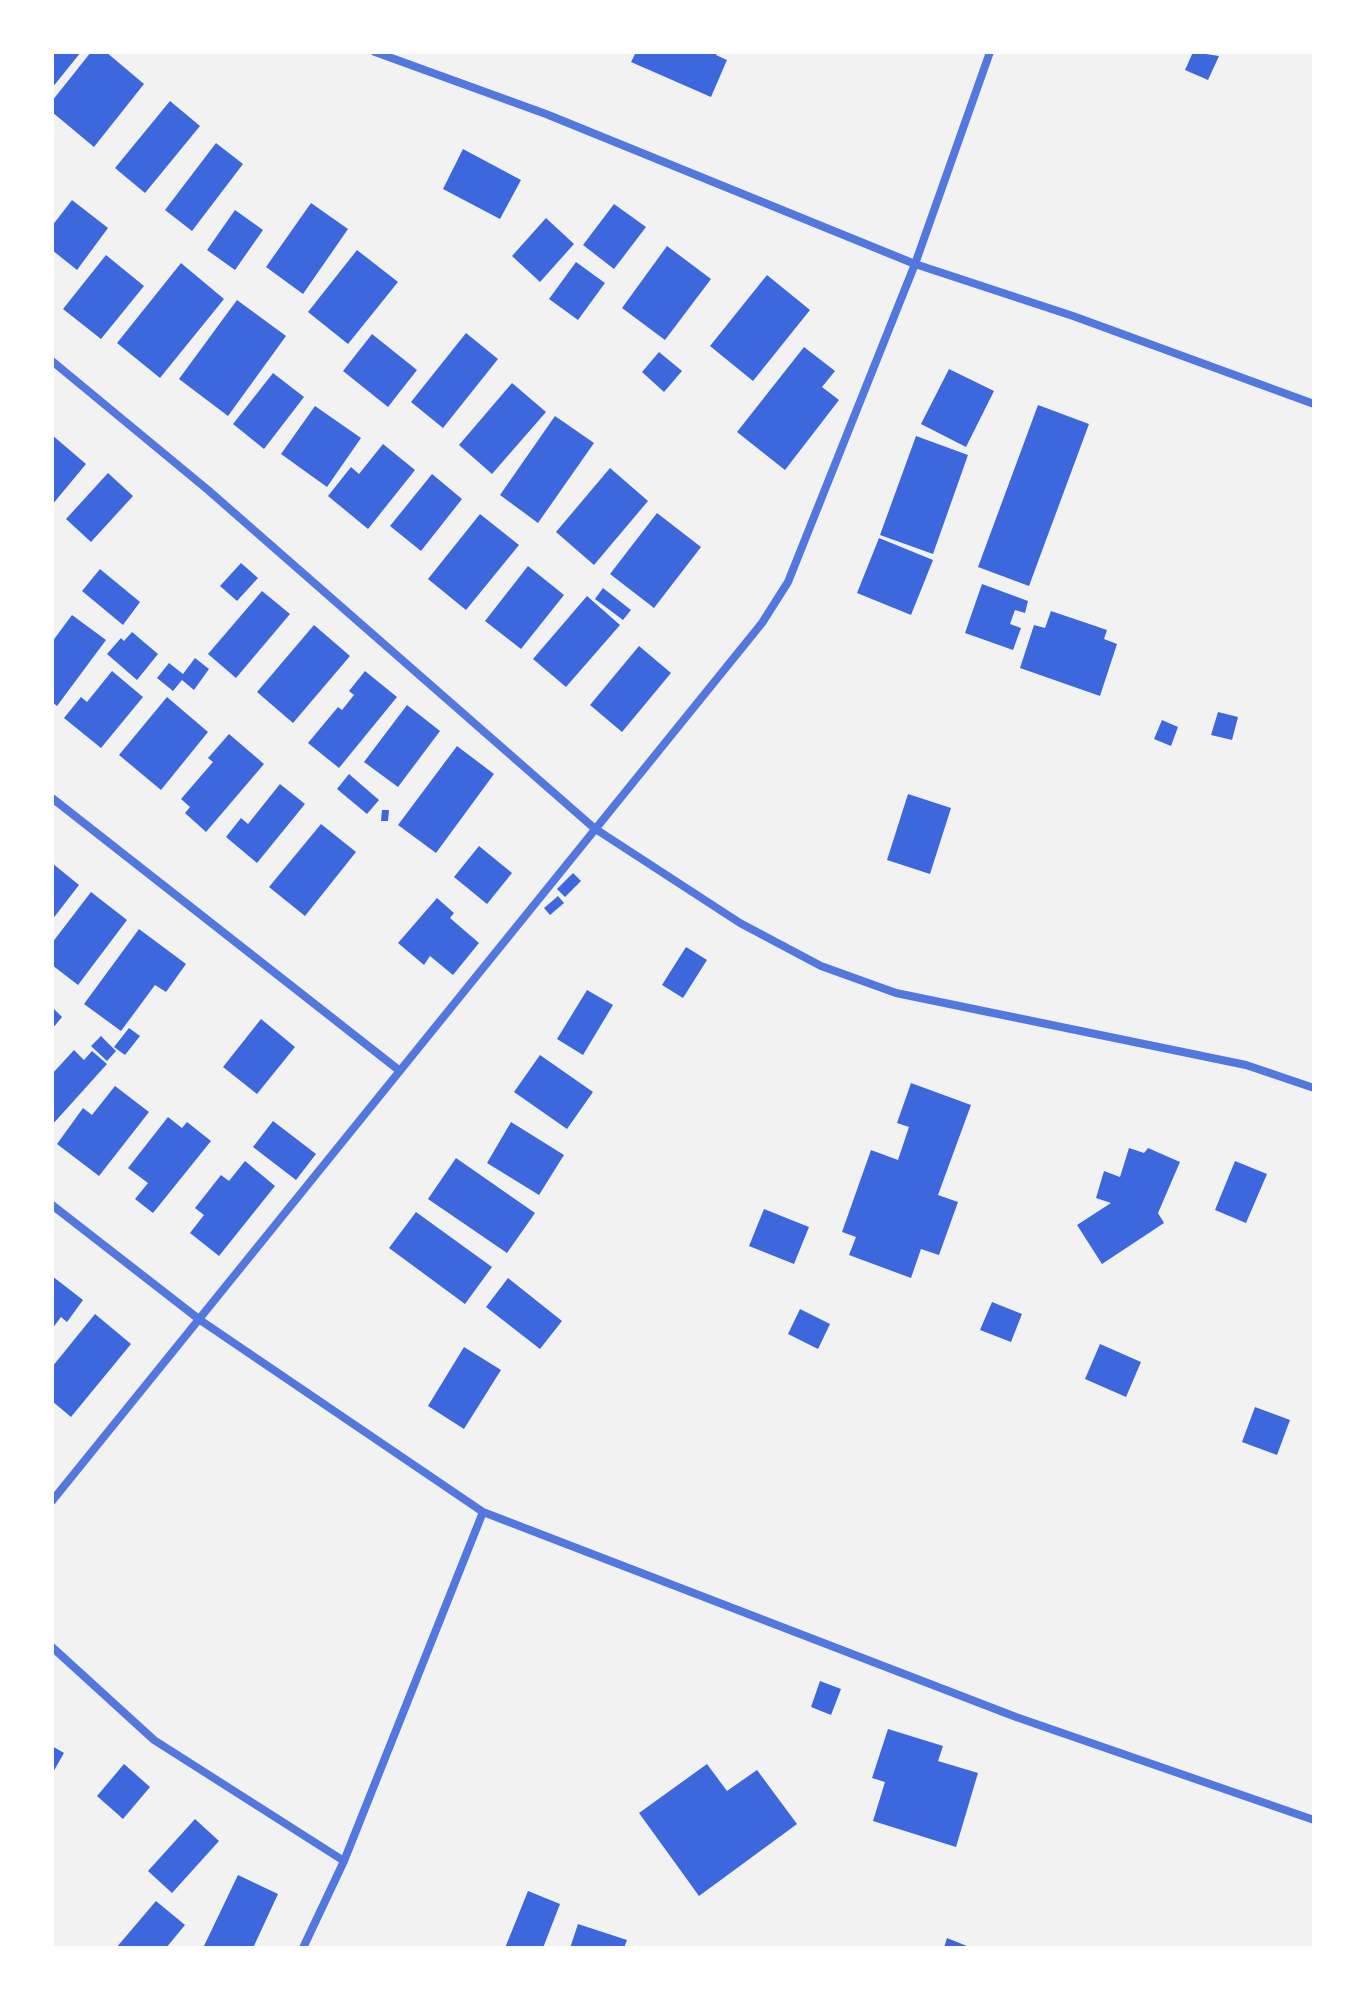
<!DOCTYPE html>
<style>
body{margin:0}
#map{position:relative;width:1366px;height:2000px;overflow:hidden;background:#f2f2f2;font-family:Raleway,sans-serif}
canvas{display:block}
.frame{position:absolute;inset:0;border:54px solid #fff;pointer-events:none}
</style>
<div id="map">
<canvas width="1366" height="2000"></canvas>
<div class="frame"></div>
</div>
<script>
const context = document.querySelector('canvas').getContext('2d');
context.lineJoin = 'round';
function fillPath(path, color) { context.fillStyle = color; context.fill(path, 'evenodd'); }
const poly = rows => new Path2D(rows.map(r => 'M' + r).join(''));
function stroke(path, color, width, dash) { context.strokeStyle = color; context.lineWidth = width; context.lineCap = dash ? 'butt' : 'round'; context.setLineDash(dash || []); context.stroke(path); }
fillPath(poly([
 [52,52,81,52,52,88],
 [91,52,106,52,144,84,94,147,52,112,52,101],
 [636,52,717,52,716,55,727,60,711,97,631,62],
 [1193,52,1219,56,1208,80,1185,70],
 [170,101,200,126,145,193,115,168],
 [216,143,243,164,192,231,165,210],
 [463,149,521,180,500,219,443,189],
 [72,200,108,228,77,270,52,250,52,226],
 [311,203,348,229,303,294,266,267],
 [614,204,646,227,614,269,583,245],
 [235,210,263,230,235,270,207,250],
 [546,218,574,244,540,282,512,256],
 [667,246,711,279,665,340,622,308],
 [357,250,398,282,348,344,308,312],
 [106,255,144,286,101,339,63,309],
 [576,262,605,283,578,320,549,299],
 [181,263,224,299,160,378,117,343],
 [767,275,810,310,753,381,710,346],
 [237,300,286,336,228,416,179,379],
 [466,333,498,359,443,428,411,402],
 [372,334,417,370,388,407,343,371],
 [804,347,835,371,822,387,839,400,785,470,737,432],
 [659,352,682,371,664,392,642,372],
 [949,369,994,391,966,447,921,424],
 [273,373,304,397,264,449,233,424],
 [512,383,546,412,492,474,459,445],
 [1038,405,1089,424,1029,586,978,567],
 [315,406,361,438,327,487,281,454],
 [555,416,594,443,538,523,500,495],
 [52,435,86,464,52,505],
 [916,436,968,455,933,554,880,535],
 [383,444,415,470,368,529,328,496,351,467,359,474],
 [610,468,648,501,594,565,556,532],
 [108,473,133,496,91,542,66,519],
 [432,474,462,499,421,551,390,526],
 [657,513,701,547,654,608,610,574],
 [480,514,519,545,466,610,428,579],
 [879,538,933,560,911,615,857,593],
 [241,563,258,578,237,601,220,586],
 [528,566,564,595,521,649,485,621],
 [100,569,140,602,123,625,82,591],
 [982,584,1028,601,1025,613,1015,610,1010,624,1021,628,1013,650,965,633],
 [603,588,631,610,623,620,595,599],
 [262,591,290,614,236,678,208,654],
 [587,596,620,625,566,687,533,659],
 [1051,611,1107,630,1104,639,1117,644,1100,696,1020,668,1034,625,1045,628],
 [72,615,106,640,57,706,52,702,52,642],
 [314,625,350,656,293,723,257,692],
 [132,632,158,654,137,680,107,654,121,638,124,641],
 [639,646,671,673,622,732,590,705],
 [195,658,209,669,194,690,182,680,173,691,157,678,169,663,183,674],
 [112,671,143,697,101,748,64,718,81,697,87,702],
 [365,671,397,697,339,768,308,743,338,707,342,710,354,695,349,691],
 [167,697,208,732,161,790,119,755],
 [407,705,440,731,398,787,364,762],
 [1218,712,1238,717,1232,740,1211,735],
 [1162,720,1178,727,1171,746,1154,739],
 [229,734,264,764,206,832,185,813,190,807,181,799,213,762,208,758],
 [457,746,494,774,436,853,398,825],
 [349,774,379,800,367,814,337,789],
 [280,784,305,804,257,863,226,837,241,818,248,824],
 [908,794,951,808,930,874,887,860],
 [382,810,389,810,388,821,381,821],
 [321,824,356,852,305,916,269,887],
 [479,846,512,873,487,904,454,877],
 [52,863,79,885,52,920],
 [573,873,581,881,565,897,557,889],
 [91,892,127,920,78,985,52,965,52,943],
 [558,896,564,903,550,915,544,908],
 [437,898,454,913,450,918,479,943,453,975,430,956,424,965,398,943],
 [139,929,186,964,166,992,155,985,121,1031,84,1004],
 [686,947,707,960,683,998,662,985],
 [587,990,613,1005,583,1055,557,1039],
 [52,1007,62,1017,52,1029],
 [261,1019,295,1047,257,1094,223,1067],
 [129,1028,140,1036,125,1055,114,1047],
 [101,1036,116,1051,107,1061,91,1046],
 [74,1050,84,1060,92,1051,107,1064,52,1125,52,1074],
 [540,1055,593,1092,567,1129,514,1092],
 [911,1083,971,1105,938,1195,958,1202,939,1255,921,1249,911,1278,849,1255,856,1237,842,1232,871,1150,898,1160,909,1127,897,1123],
 [115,1086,149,1112,99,1176,57,1144,83,1108,92,1115],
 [168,1117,182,1128,187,1122,211,1141,153,1213,135,1199,148,1183,128,1168],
 [273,1121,316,1154,296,1180,253,1147],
 [511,1122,564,1155,539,1195,487,1163],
 [1129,1148,1144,1153,1148,1148,1180,1162,1158,1213,1164,1223,1102,1264,1077,1225,1111,1203,1096,1198,1104,1171,1120,1177],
 [456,1158,535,1213,507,1253,428,1199],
 [245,1161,275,1186,219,1256,190,1233,204,1215,195,1208,221,1175,229,1181],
 [1235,1161,1267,1174,1246,1223,1215,1210],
 [764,1209,809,1227,794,1264,749,1246],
 [416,1212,492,1267,465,1304,389,1248],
 [52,1276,83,1300,67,1322,61,1317,52,1329],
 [508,1278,562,1321,540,1349,486,1307],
 [992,1302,1022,1314,1011,1342,980,1330],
 [800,1309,830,1324,818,1349,788,1334],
 [95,1314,131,1344,71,1417,52,1401,52,1367],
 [1100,1344,1141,1362,1126,1397,1085,1379],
 [464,1347,501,1370,464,1429,428,1406],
 [1255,1407,1290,1420,1277,1455,1242,1442],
 [820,1681,841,1689,831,1715,811,1707],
 [888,1729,943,1746,938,1761,978,1773,956,1847,873,1821,885,1782,872,1778],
 [52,1746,64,1753,52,1774],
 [124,1764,150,1787,123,1819,97,1796],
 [707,1764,727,1791,757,1770,797,1824,699,1896,639,1813],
 [195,1819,219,1841,172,1893,148,1871],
 [238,1875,278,1894,253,1948,203,1948],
 [528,1891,560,1904,543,1948,505,1948],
 [156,1901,185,1925,166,1948,116,1948],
 [578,1924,627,1940,624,1948,570,1948],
 [947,1938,972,1948,944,1948]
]), '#3d67dc');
stroke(poly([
 [375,52,546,114,915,264,1073,316,1314,404],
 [52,361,208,490,594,828,740,923,821,966,896,993,1246,1065,1314,1088],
 [52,798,400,1071],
 [52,1205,200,1320,483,1512,1016,1717,1314,1820],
 [52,1501,762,623,788,582,915,264,990,52],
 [52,1647,154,1740,344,1861],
 [303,1948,344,1861,483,1512]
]), '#5277de', 8);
</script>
